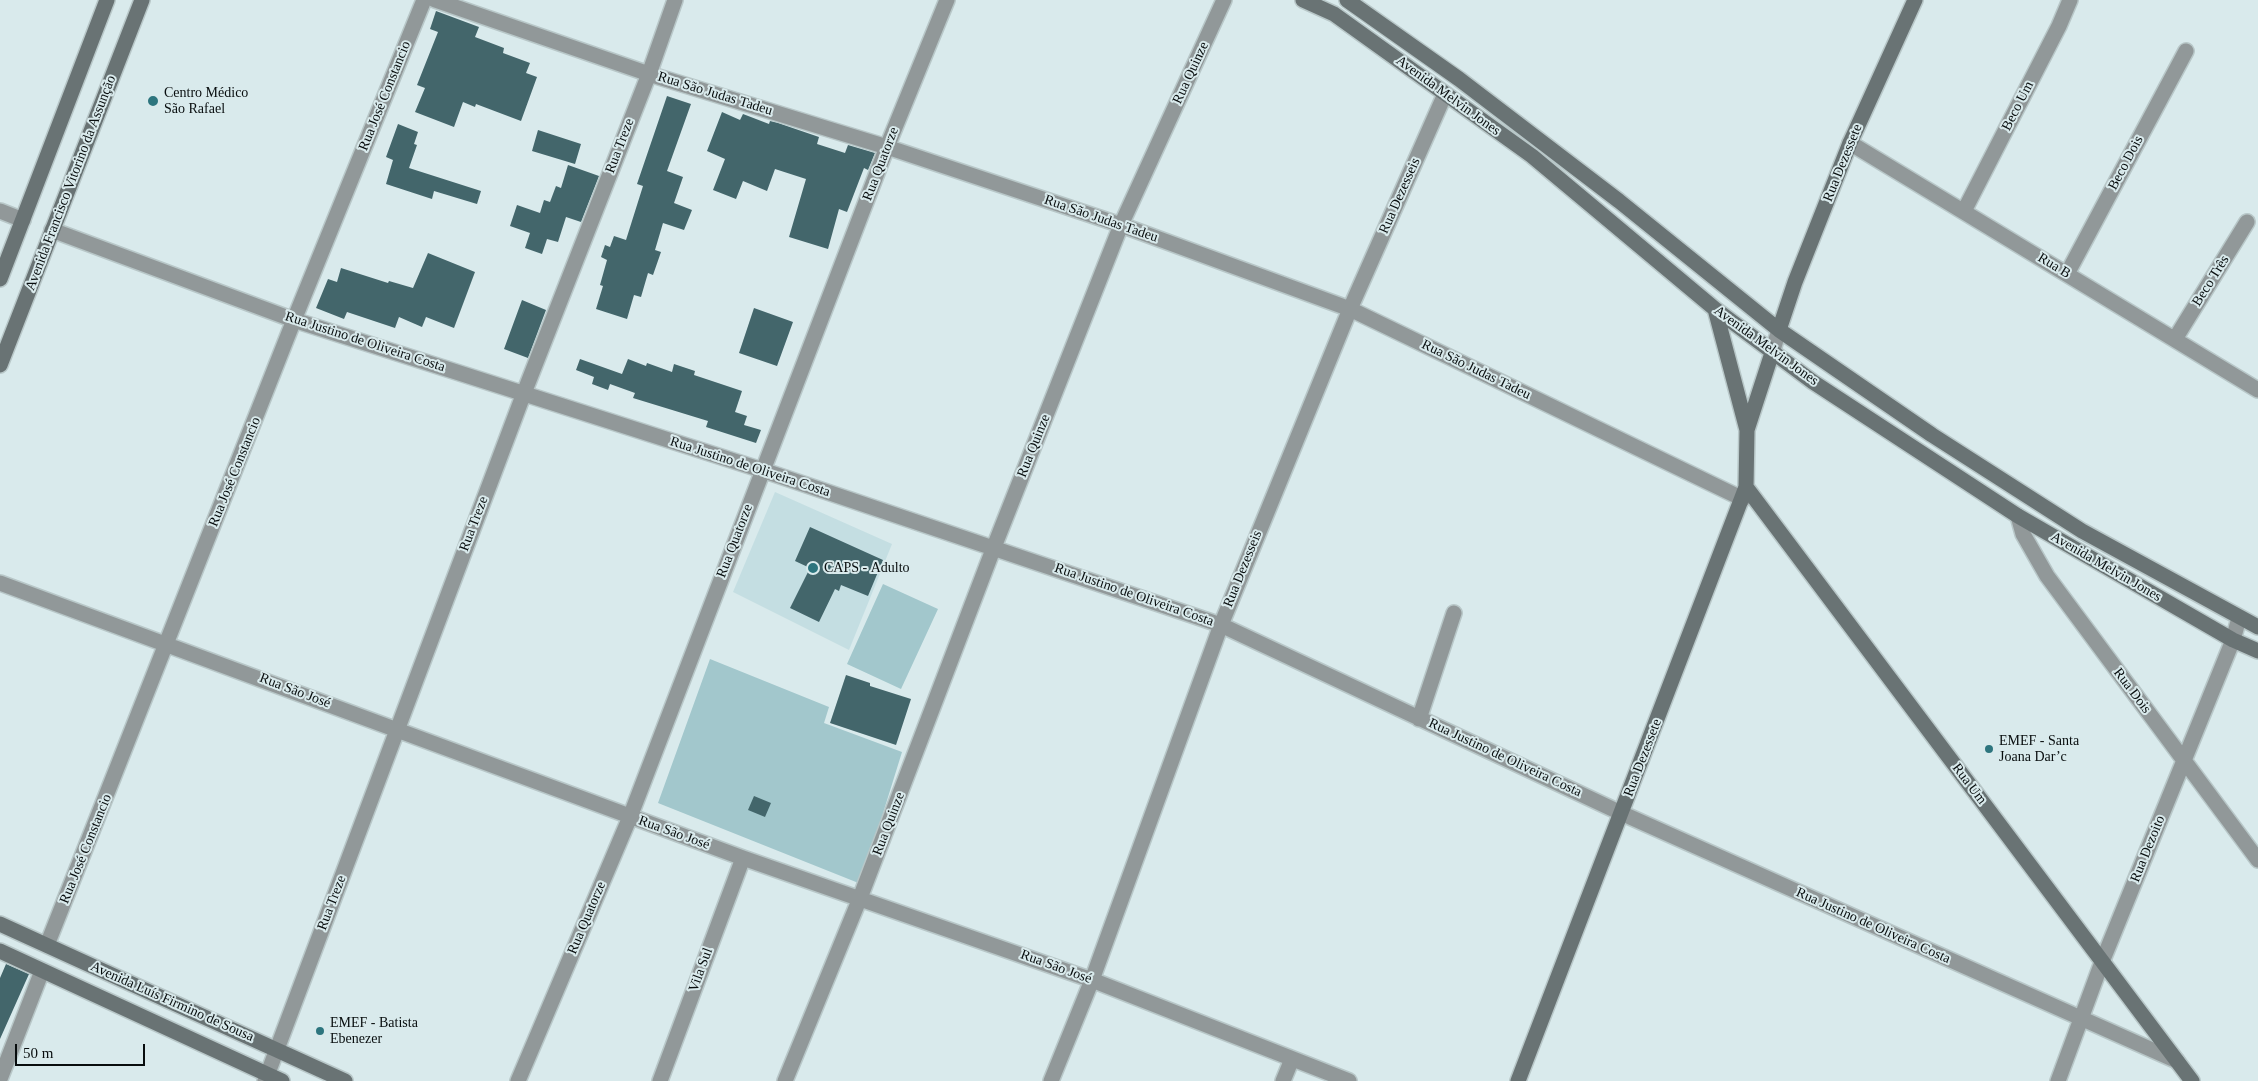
<!DOCTYPE html>
<meta charset="utf-8">
<style>
body{margin:0}
#map{position:relative;width:2258px;height:1081px;overflow:hidden;background:#d9eaec;font-family:"Times New Roman",serif}
canvas{display:block}
.scale{position:absolute;left:15px;top:1044px;width:130px;height:22px;box-sizing:border-box;border:2px solid #080d0e;border-top:0;padding-left:6px;font-size:15px;line-height:18px;white-space:nowrap;color:#080d0e;-webkit-text-stroke:4px #d9eaec;paint-order:stroke}
</style>
<div id="map">
<canvas width="2258" height="1081"></canvas>
<div class="scale">50 m</div>
</div>
<script>
const context = document.querySelector('canvas').getContext('2d');
context.lineJoin = 'round';
function fillPath(path, color) { context.fillStyle = color; context.fill(path, 'evenodd'); }
const poly = rows => new Path2D(rows.map(r => 'M' + r).join(''));
function stroke(path, color, width, dash) { context.strokeStyle = color; context.lineWidth = width; context.lineCap = dash ? 'butt' : 'round'; context.setLineDash(dash || []); context.stroke(path); }
function drawText(font, color, halo, rows, align = 'center') {
  context.font = font + ' "Times New Roman",serif'; context.lineWidth = 4; context.setLineDash([]); context.textBaseline = 'middle'; context.strokeStyle = halo; context.fillStyle = color; for (const [text, x, y, turn = 0] of rows) {
    context.save(); context.translate(x, y); context.rotate((+turn || 0) * Math.PI / 180); context.textAlign = isNaN(turn) ? turn : align; if (halo) context.strokeText(text, 0, 0); context.fillText(text, 0, 0); context.restore();
  }
}
fillPath(poly([
 [775,492,892,544,849,650,733,592]
]), '#c4dee2');
fillPath(poly([
 [883,584,938,609,901,689,847,664],
 [710,659,829,707,824,723,902,752,861,884,658,803]
]), '#a2c7cc');
fillPath(poly([
 [436,11,479,27,475,37,504,48,503,53,530,63,526,73,537,77,521,121,476,104,475,107,463,102,454,127,415,112,425,88,417,85,438,32,430,29],
 [667,96,691,104,667,171,683,177,674,203,692,210,684,230,663,223,655,250,661,252,653,275,648,273,641,297,634,295,627,319,596,309,603,286,600,285,607,260,601,257,605,245,610,247,614,236,626,240,643,186,637,184],
 [722,112,740,120,743,114,769,124,770,121,778,123,819,137,817,144,845,153,848,145,875,153,868,170,864,168,847,212,839,209,828,249,789,237,806,179,775,169,767,191,743,181,736,199,713,190,725,159,707,151],
 [398,124,418,132,414,144,417,145,409,168,481,191,477,204,434,191,432,199,386,184,393,160,386,157],
 [538,130,581,144,575,164,532,151],
 [568,165,599,176,581,222,566,217,558,242,547,239,542,254,525,248,530,233,510,226,517,205,540,213,544,200,550,202,556,186,561,188],
 [428,253,475,272,454,328,426,317,422,327,399,317,395,328,347,312,344,319,316,308,328,279,337,282,341,268,388,283,389,281,413,288],
 [522,300,546,310,528,358,504,349],
 [754,308,793,322,777,366,739,353],
 [580,359,622,374,628,359,646,366,647,363,672,372,674,364,695,371,694,375,742,391,735,412,747,416,744,425,761,430,756,443,706,427,708,421,633,398,635,393,610,384,608,390,592,384,594,377,576,370],
 [810,527,883,560,868,596,841,585,839,591,835,589,819,622,790,608,810,568,795,561],
 [846,675,870,683,870,686,911,699,896,745,830,723],
 [754,796,771,803,765,817,748,810],
 [6,964,29,974,0,1039,0,978]
]), '#43666b');
const street = poly([
 [435,0,649,74,887,147,1121,225,1350,309,1743,499],
 [1850,143,2258,390],
 [0,211,23,220],
 [1964,211,2059,26,2070,0],
 [52,230,294,320,762,470,1221,625,1621,813,2177,1061],
 [2067,274,2186,51],
 [2175,339,2247,222],
 [1772,353,1779,330],
 [2018,516,2023,534,2047,576,2258,860],
 [0,583,743,858,1092,980,1349,1081],
 [1419,719,1454,613],
 [47,945,294,320,424,0],
 [0,1079,42,971],
 [265,1081,524,393,649,74,675,0],
 [518,1081,630,817,887,147,947,0],
 [660,1081,743,858],
 [785,1081,860,898,994,547,1121,225,1224,0],
 [1051,1081,1092,980,1221,625,1350,309,1445,94],
 [1283,1081,1292,1059],
 [2058,1081,2102,962,2233,640,2239,618]
]);
const secondary = poly([
 [1303,0,1334,14,1532,156,1715,309,1813,382,2018,516,2233,640,2258,651],
 [1347,0,1459,79,1619,201,1779,330,1932,435,2082,531,2258,627],
 [0,279,107,0],
 [1779,330,1795,282,1850,143,1915,0],
 [0,365,142,0],
 [1747,430,1772,353],
 [1746,487,2192,1081],
 [0,924,345,1081],
 [0,951,282,1081],
 [1518,1081,1746,487,1747,430,1715,309]
]);
stroke(street, '#b8c7c8', 18);
stroke(secondary, '#b8c7c8', 18);
stroke(street, '#919899', 15);
stroke(secondary, '#697374', 15);
for (const [x, y, r, color] of [
 [153,101,6,"#2d757e"],
 [813,568,6,"#2d757e"],
 [1989,749,5,"#2d757e"],
 [320,1031,5,"#2d757e"]
]) { const dot = new Path2D(); dot.arc(x, y, r, 0, 2 * Math.PI); context.fillStyle = color; context.fill(dot); stroke(dot, '#d9eaec', 2); }
drawText('14px', '#080d0e', '#d9eaec', [
 ["Rua Quinze",1191,73,-65],
 ["Rua São Judas Tadeu",715,94,17],
 ["Rua José Constancio",385,96,-68],
 ["Avenida Melvin Jones",1448,96,36],
 ["Beco Um",2018,106,-63],
 ["Rua Treze",620,146,-69],
 ["Rua Dezessete",1843,163,-68],
 ["Beco Dois",2126,163,-62],
 ["Rua Quatorze",881,164,-69],
 ["Avenida Francisco Vitorino da Assunção",71,183,-69],
 ["Rua Dezesseis",1400,196,-66],
 ["Rua São Judas Tadeu",1101,219,19],
 ["Rua B",2054,266,31],
 ["Beco Três",2211,281,-58],
 ["Rua Justino de Oliveira Costa",365,342,18],
 ["Avenida Melvin Jones",1766,346,36],
 ["Rua São Judas Tadeu",1476,370,26],
 ["Rua Quinze",1034,446,-68],
 ["Rua Justino de Oliveira Costa",750,467,18],
 ["Rua José Constancio",235,472,-68],
 ["Rua Treze",474,524,-69],
 ["Rua Quatorze",735,541,-69],
 ["Avenida Melvin Jones",2106,567,30],
 ["Rua Dezesseis",1243,569,-68],
 ["Rua Justino de Oliveira Costa",1134,595,19],
 ["Rua São José",295,691,21],
 ["Rua Dois",2132,691,53],
 ["Rua Justino de Oliveira Costa",1505,758,25],
 ["Rua Dezessete",1643,758,-69],
 ["Rua Um",1969,784,53],
 ["Rua Quinze",889,824,-69],
 ["Rua São José",674,833,20],
 ["Rua José Constancio",86,849,-68],
 ["Rua Dezoito",2148,849,-68],
 ["Rua Treze",332,903,-69],
 ["Rua Quatorze",587,918,-67],
 ["Rua Justino de Oliveira Costa",1873,926,24],
 ["Rua São José",1056,967,20],
 ["Vila Sul",701,970,-70],
 ["Avenida Luís Firmino de Sousa",172,1002,24]
]);
drawText('14px', '#080d0e', '#d9eaec', [
 ["Centro Médico",164,93],
 ["São Rafael",164,109],
 ["CAPS - Adulto",824,568],
 ["EMEF - Santa",1999,741],
 ["Joana Dar’c",1999,757],
 ["EMEF - Batista",330,1023],
 ["Ebenezer",330,1039]
], 'left');
</script>
